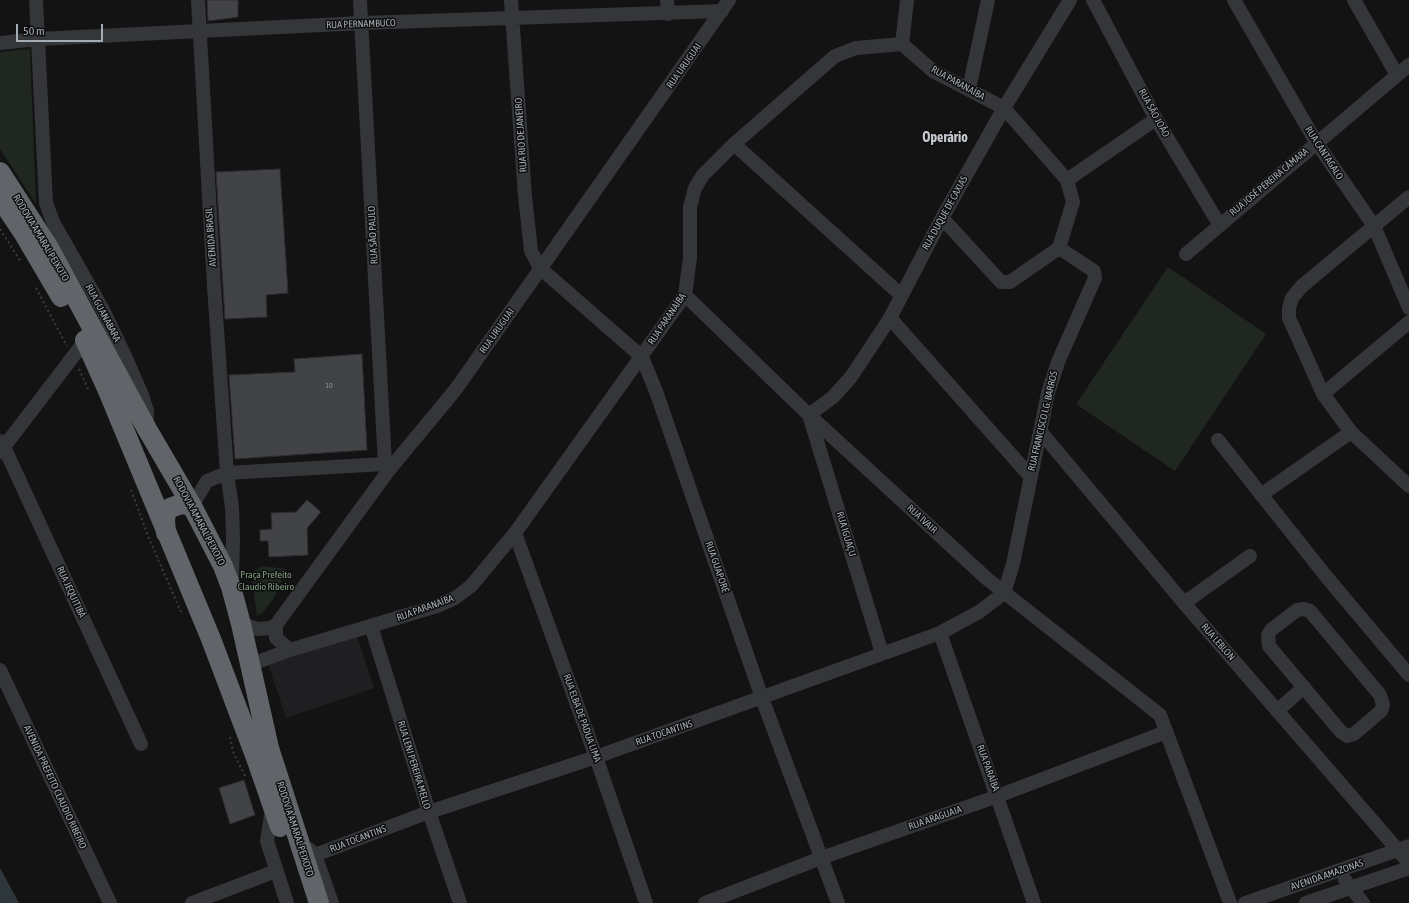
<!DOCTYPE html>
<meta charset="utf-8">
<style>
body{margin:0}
#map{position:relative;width:1409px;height:903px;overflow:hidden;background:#131314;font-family:"Asap Condensed",sans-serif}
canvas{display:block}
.scale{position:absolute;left:16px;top:24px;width:87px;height:18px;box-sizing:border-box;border:2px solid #a6acb3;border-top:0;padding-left:5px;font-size:12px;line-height:14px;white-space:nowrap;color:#a6acb3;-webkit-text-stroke:3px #0e0e0f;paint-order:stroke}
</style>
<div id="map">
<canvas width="1409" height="903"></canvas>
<div class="scale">50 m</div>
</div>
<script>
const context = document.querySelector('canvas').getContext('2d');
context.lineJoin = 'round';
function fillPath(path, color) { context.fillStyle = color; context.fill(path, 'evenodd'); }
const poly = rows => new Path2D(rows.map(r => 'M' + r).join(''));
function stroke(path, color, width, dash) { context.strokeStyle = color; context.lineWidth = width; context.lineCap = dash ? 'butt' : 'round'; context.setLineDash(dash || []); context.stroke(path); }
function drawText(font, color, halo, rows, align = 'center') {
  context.font = font + ' "Asap Condensed",sans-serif'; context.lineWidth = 3; context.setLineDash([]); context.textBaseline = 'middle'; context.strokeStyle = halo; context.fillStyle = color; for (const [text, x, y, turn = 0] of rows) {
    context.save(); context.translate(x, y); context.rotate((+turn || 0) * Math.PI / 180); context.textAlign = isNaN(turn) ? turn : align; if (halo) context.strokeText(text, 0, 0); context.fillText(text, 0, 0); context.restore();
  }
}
fillPath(poly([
 [357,636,374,688,286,718,268,664]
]), '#1f1f21');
fillPath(poly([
 [30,49,36,204,0,149,0,52],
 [1168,267,1266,334,1175,471,1076,404],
 [263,566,286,569,274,598,262,613,257,616,251,573]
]), '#1f2720');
fillPath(poly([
 [0,868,19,903,0,903]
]), '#2d373c');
const building = poly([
 [207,0,238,0,238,17,208,21,207,0],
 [280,169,288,293,266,295,267,317,225,319,216,172,280,169],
 [362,354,367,450,235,459,229,375,295,372,294,359,362,354],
 [307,500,321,512,307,528,308,555,269,557,268,541,260,541,260,530,272,529,271,513,296,512,307,500],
 [244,780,255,815,230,824,219,788,244,780]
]);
fillPath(building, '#424347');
stroke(building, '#2d2d30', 1);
stroke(poly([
 [0,229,21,262],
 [36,288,67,346],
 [79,369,88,389],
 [131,490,150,541,181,612],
 [230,737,233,752,245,776]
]), '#3a3d40', 2, [2, 3]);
stroke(poly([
 [36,0,46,203,53,222,103,310,125,356,142,395,147,411,147,423],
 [198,0,214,286,227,473,232,507,233,538,232,580],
 [360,0,385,464,389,470],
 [511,0,525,196,531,251,540,268,642,357,657,394,762,698,838,903],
 [667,0,668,14],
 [1093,0,1156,119,1219,224],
 [1234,0,1316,142,1374,226,1409,308],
 [1354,0,1397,75],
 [0,43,38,39,362,23,722,11],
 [902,44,907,0],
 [969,89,988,0],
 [734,144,901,295],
 [1409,197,1302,286,1292,298,1289,308,1289,318,1323,394,1351,432,1409,486],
 [942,218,1001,282,1010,282,1059,248,1073,202,1067,180,1156,119],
 [1186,254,1409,65],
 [685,295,809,415,986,578,1160,715,1230,903],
 [890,318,1030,476],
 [1323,394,1409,322],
 [1040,431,1184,603,1409,863],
 [1218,440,1325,575,1409,675],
 [0,441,4,447,141,744],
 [0,452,85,341],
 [1261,495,1351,432],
 [192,506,207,481,227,473,385,464],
 [515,533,596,757,646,903],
 [1184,603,1250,556],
 [1304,609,1310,611,1380,695,1383,705,1381,711,1354,734,1347,736,1341,732,1269,646,1268,635,1271,630,1297,610,1304,609],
 [241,624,258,629,270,628,276,625,389,470,456,389,729,0],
 [276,625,276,638,290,650],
 [371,626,429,812,460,903],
 [940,633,1034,903],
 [882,653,809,415,833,397,851,377,890,318,942,218,1004,108,1070,0],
 [249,665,290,650,437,606,455,598,471,586,515,533,685,295,690,258,690,207,695,188,703,175,734,144,835,56,856,48,902,44,933,71,1004,108,1067,180],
 [0,670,110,903],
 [1277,711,1304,687],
 [272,809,267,841,287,903],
 [309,849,315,855,332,903],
 [315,855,429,812,596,757,940,633,979,612,1004,593,1013,564,1048,393,1058,362,1095,278,1094,271,1059,248],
 [1345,880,1363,903],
 [192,903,276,871],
 [705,903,821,858,998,796,1166,732],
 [1245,903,1409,846],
 [1306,903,1409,868]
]), '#343639', 14);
stroke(poly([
 [0,172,49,248,147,429,192,506,223,566,231,587,241,624,269,748,319,903],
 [0,198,24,234,61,297],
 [85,340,108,391,211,639,256,758,280,827],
 [166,533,165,520,166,513,170,508,181,504,192,506]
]), '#616469', 20);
drawText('8px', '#8d9298', null, [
 ["10",329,385]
]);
drawText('10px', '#a6acb3', '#0e0e0f', [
 ["RUA PERNAMBUCO",361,24,-2],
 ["RUA URUGUAI",684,66,-55],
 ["RUA PARANAÍBA",958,83,29],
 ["RUA SÃO JOÃO",1154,113,61],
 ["RUA RIO DE JANEIRO",521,135,-94],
 ["RUA CANTAGALO",1324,153,57],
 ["RUA JOSÉ PEREIRA CÂMARA",1269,182,-40],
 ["RUA DUQUE DE CAXIAS",945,213,-61],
 ["RUA SÃO PAULO",373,235,-93],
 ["AVENIDA BRASIL",211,237,-94],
 ["RODOVIA AMARAL PEIXOTO",41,238,59],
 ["RUA GUANABARA",103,313,62],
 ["RUA PARANAÍBA",667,319,-56],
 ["RUA URUGUAI",497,331,-55],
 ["RUA FRANCISCO I.G. BARROS",1043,421,-77],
 ["RUA IVAIR",922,519,43],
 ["RODOVIA AMARAL PEIXOTO",199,521,62],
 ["RUA IGUAÇU",846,534,73],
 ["RUA GUAPORÉ",717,567,71],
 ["RUA JEQUITIBÁ",71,592,65],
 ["RUA PARANAÍBA",425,608,-20],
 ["RUA LEBLON",1218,642,49],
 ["RUA ELBA DE PÁDUA LIMA",582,718,70],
 ["RUA TOCANTINS",664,733,-19],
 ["RUA LENI PEREIRA MELLO",414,765,73],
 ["RUA PARAÍBA",988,768,70],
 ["AVENIDA PREFEITO CLAUDIO RIBEIRO",55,787,65],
 ["RUA ARAGUAIA",935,818,-19],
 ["RODOVIA AMARAL PEIXOTO",295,829,72],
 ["RUA TOCANTINS",358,839,-21],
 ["AVENIDA AMAZONAS",1327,875,-19]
]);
drawText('10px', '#809d7e', '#0e0e0f', [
 ["Praça Prefeito",266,575],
 ["Claudio Ribeiro",266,587]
]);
drawText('bold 14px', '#c6cad0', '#0e0e0f', [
 ["Operário",945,138]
]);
</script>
